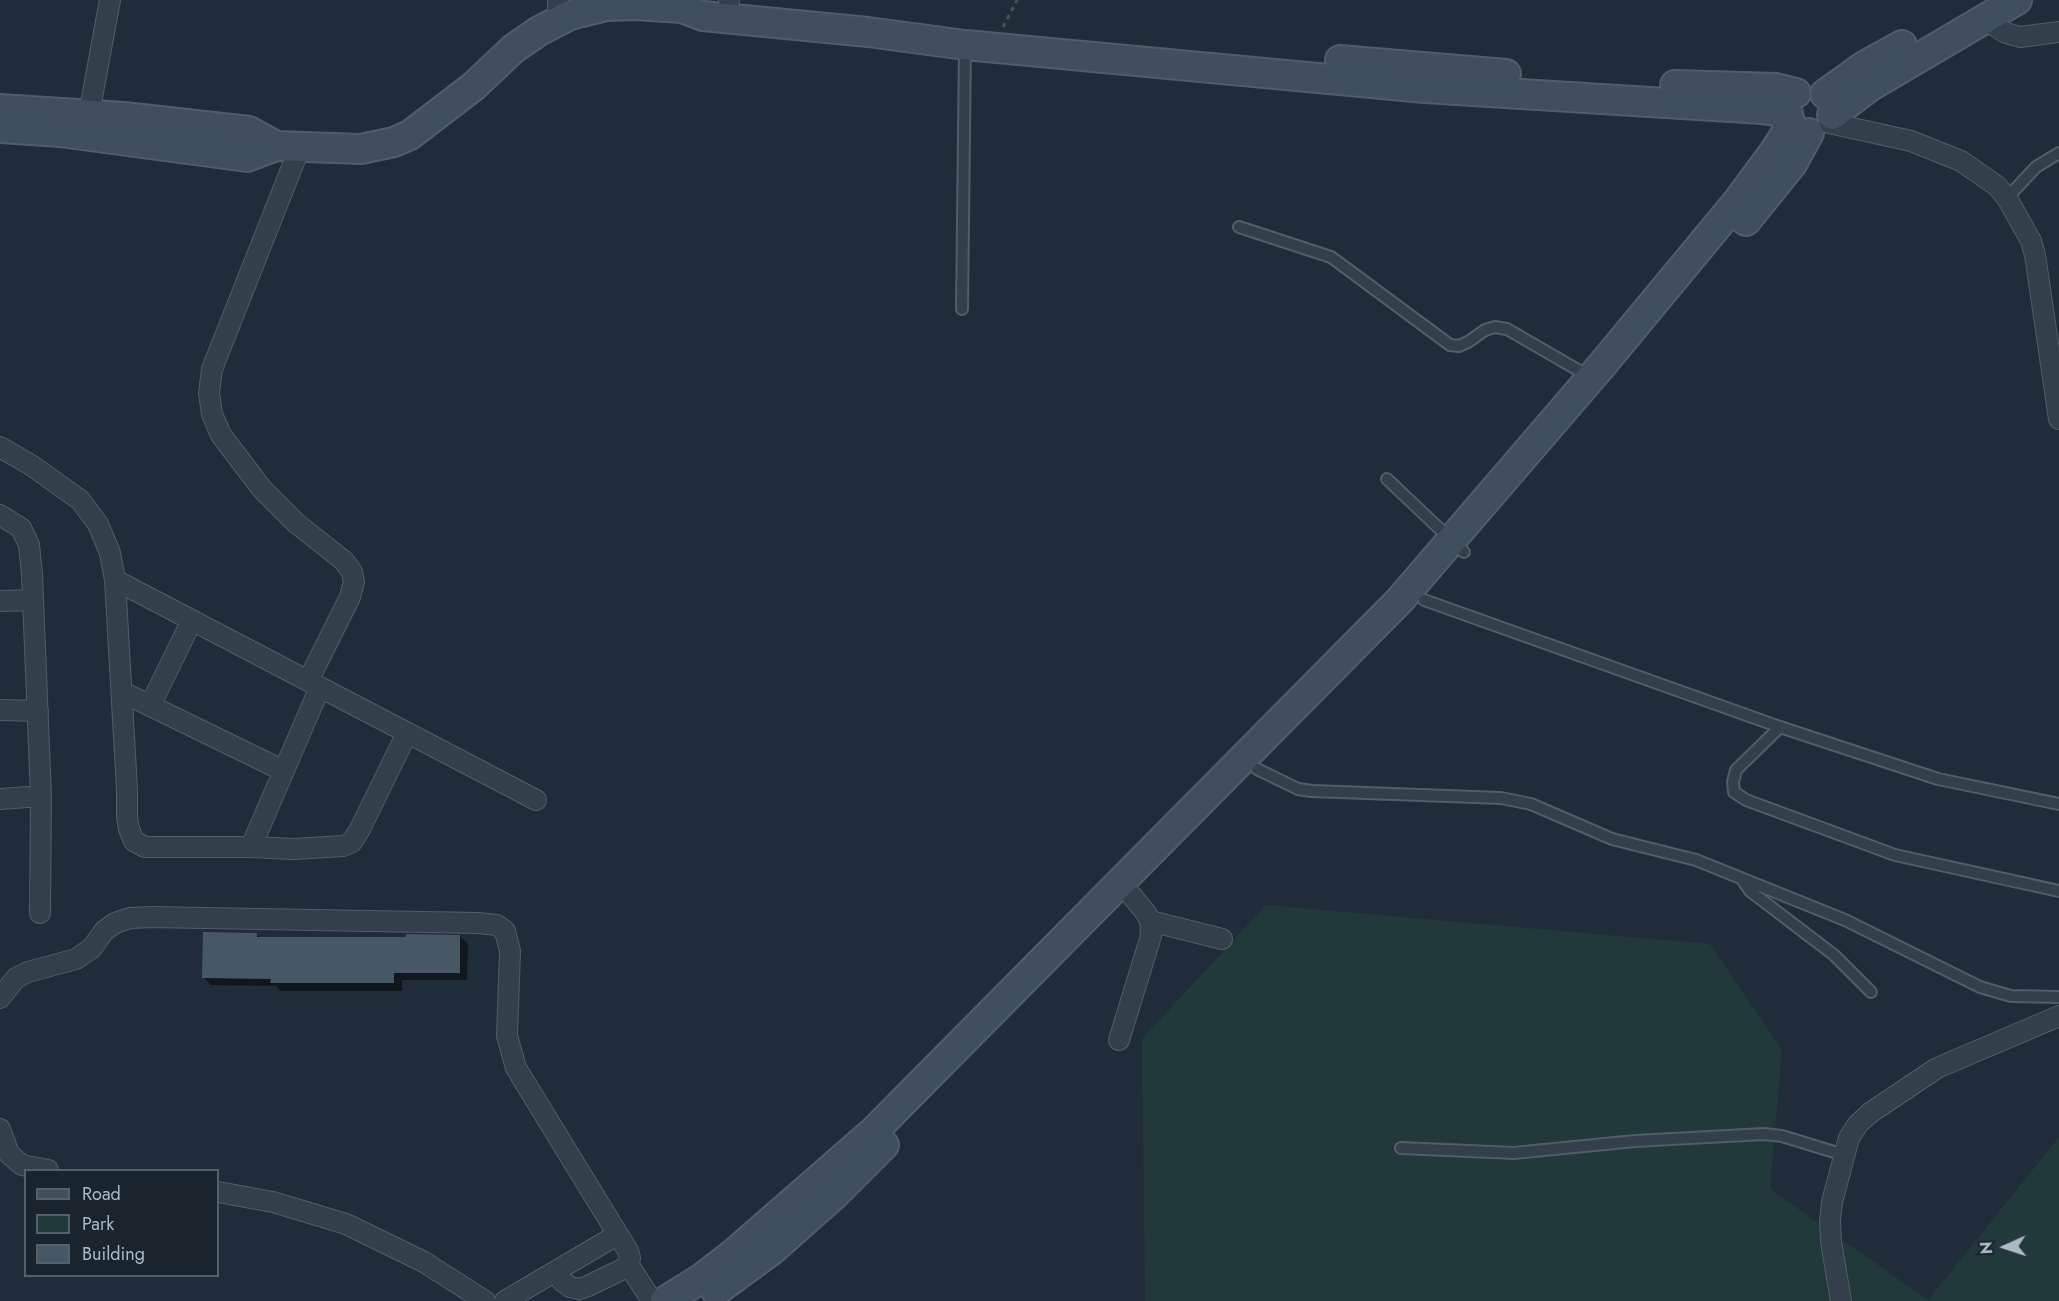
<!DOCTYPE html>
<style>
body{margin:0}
#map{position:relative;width:2059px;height:1301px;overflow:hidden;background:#202d38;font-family:Jost,sans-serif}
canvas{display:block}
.legend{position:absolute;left:24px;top:1169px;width:195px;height:108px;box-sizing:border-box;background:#19242d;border:2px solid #54606a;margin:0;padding:8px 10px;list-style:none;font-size:18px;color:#adbac6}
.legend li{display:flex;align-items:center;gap:12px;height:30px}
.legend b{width:30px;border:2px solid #54606a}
.north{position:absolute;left:1975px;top:1217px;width:60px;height:60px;-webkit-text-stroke:4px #19242d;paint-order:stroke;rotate:267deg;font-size:16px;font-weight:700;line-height:24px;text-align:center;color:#adbac6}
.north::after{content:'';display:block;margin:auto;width:21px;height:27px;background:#adbac6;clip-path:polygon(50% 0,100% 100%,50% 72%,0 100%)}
</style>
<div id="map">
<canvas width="2059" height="1301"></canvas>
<ul class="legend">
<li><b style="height:8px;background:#414e5c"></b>Road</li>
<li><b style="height:16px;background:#213939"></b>Park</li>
<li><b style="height:16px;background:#475865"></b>Building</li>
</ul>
<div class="north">N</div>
</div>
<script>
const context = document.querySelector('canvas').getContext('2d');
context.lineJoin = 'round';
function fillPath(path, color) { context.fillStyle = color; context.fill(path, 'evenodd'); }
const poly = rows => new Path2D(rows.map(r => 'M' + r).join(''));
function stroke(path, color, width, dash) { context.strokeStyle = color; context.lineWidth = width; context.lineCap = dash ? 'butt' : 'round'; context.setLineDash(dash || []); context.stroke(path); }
fillPath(poly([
 [1266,905,1710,944,1782,1050,1770,1189,1928,1300,2059,1137,2059,1301,1145,1301,1142,1039]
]), '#213939');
fillPath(poly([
 [256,934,261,939,340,939,460,936,468,944,467,980,402,980,402,991,280,991,276,986,211,985,203,977]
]), '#0007');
fillPath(poly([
 [203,932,257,933,257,937,406,937,406,934,460,935,460,973,394,973,394,983,270,983,271,979,202,978]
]), '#475865');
const lane = poly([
 [2007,198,2036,167,2059,153],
 [1239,227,1331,257,1450,345,1459,346,1468,342,1485,330,1495,327,1507,329,1590,377],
 [962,309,965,45],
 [1387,479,1464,552],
 [1424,600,1780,727,1938,779,2059,804],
 [1780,727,1736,770,1733,782,1734,792,1746,800,1895,855,2059,891],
 [1257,769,1298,789,1312,791,1501,798,1531,804,1612,839,1696,860,1845,920,1980,987,2011,996,2059,997],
 [1741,878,1750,891,1834,955,1871,992],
 [1401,1148,1514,1153,1635,1141,1764,1134,1782,1136,1844,1155]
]);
const street = poly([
 [729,1,729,0],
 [1984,19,2006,33,2020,37,2059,32],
 [558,21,558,0],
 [89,114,110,0],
 [1829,123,1911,141,1961,161,1997,186,2007,198,2031,241,2035,255,2059,419],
 [300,147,212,369,209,393,212,414,221,435,262,489,296,523,344,561,352,572,354,582,350,597,308,681],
 [0,447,31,465,80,500,98,524,110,553,115,580,127,789,127,817,129,829,134,841,145,847,251,847,294,849,343,846,352,842,360,829,407,733],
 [0,515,21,528,29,545,32,574,41,796,40,913],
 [115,580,536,800],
 [0,601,33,600],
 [122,692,284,771],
 [150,706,192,620],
 [0,710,38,711],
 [0,799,41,796],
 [251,847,320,687],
 [1150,921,1222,939],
 [0,998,16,978,28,972,76,959,92,948,104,931,115,923,130,918,151,917,478,923,497,925,505,931,510,951,507,1036,516,1068,628,1251,630,1258,628,1264,623,1269,588,1286,579,1289,570,1287,562,1281,556,1272],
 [1119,1040,1151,936,1150,921,1146,913,1132,896],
 [0,1129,9,1154,22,1165,48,1170],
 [218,1192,273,1202,346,1224,424,1262,485,1301],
 [628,1264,652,1301],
 [505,1301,617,1235],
 [1841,1301,1831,1242,1830,1221,1832,1202,1849,1138,1858,1124,1870,1113,1937,1068,2059,1016]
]);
const secondary = poly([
 [1340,60,1506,74],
 [1675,85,1776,88,1796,93],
 [1825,94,1864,66,1902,45],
 [0,109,124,117,249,131,276,146],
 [1832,115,1871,86,2017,0],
 [0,128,60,132,247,157,276,146,361,149,394,142,410,135,474,86,513,49,539,31,570,15,607,6,635,5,682,8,703,16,868,32,965,45,1425,88,1762,109,1788,113],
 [1746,221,1792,164,1809,133],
 [716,1291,772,1250,834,1195,884,1145],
 [665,1301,702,1278,733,1254,874,1131,1400,600,1602,365,1737,202,1774,152,1785,135,1790,121]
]);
stroke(lane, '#515d67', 14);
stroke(street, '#515d67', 22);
stroke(secondary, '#515d67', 32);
stroke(poly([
 [1003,27,1017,0]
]), '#3f5656', 3, [4.5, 4.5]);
stroke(lane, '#333f49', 10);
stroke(street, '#333f49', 20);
stroke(secondary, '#414e5c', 28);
</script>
